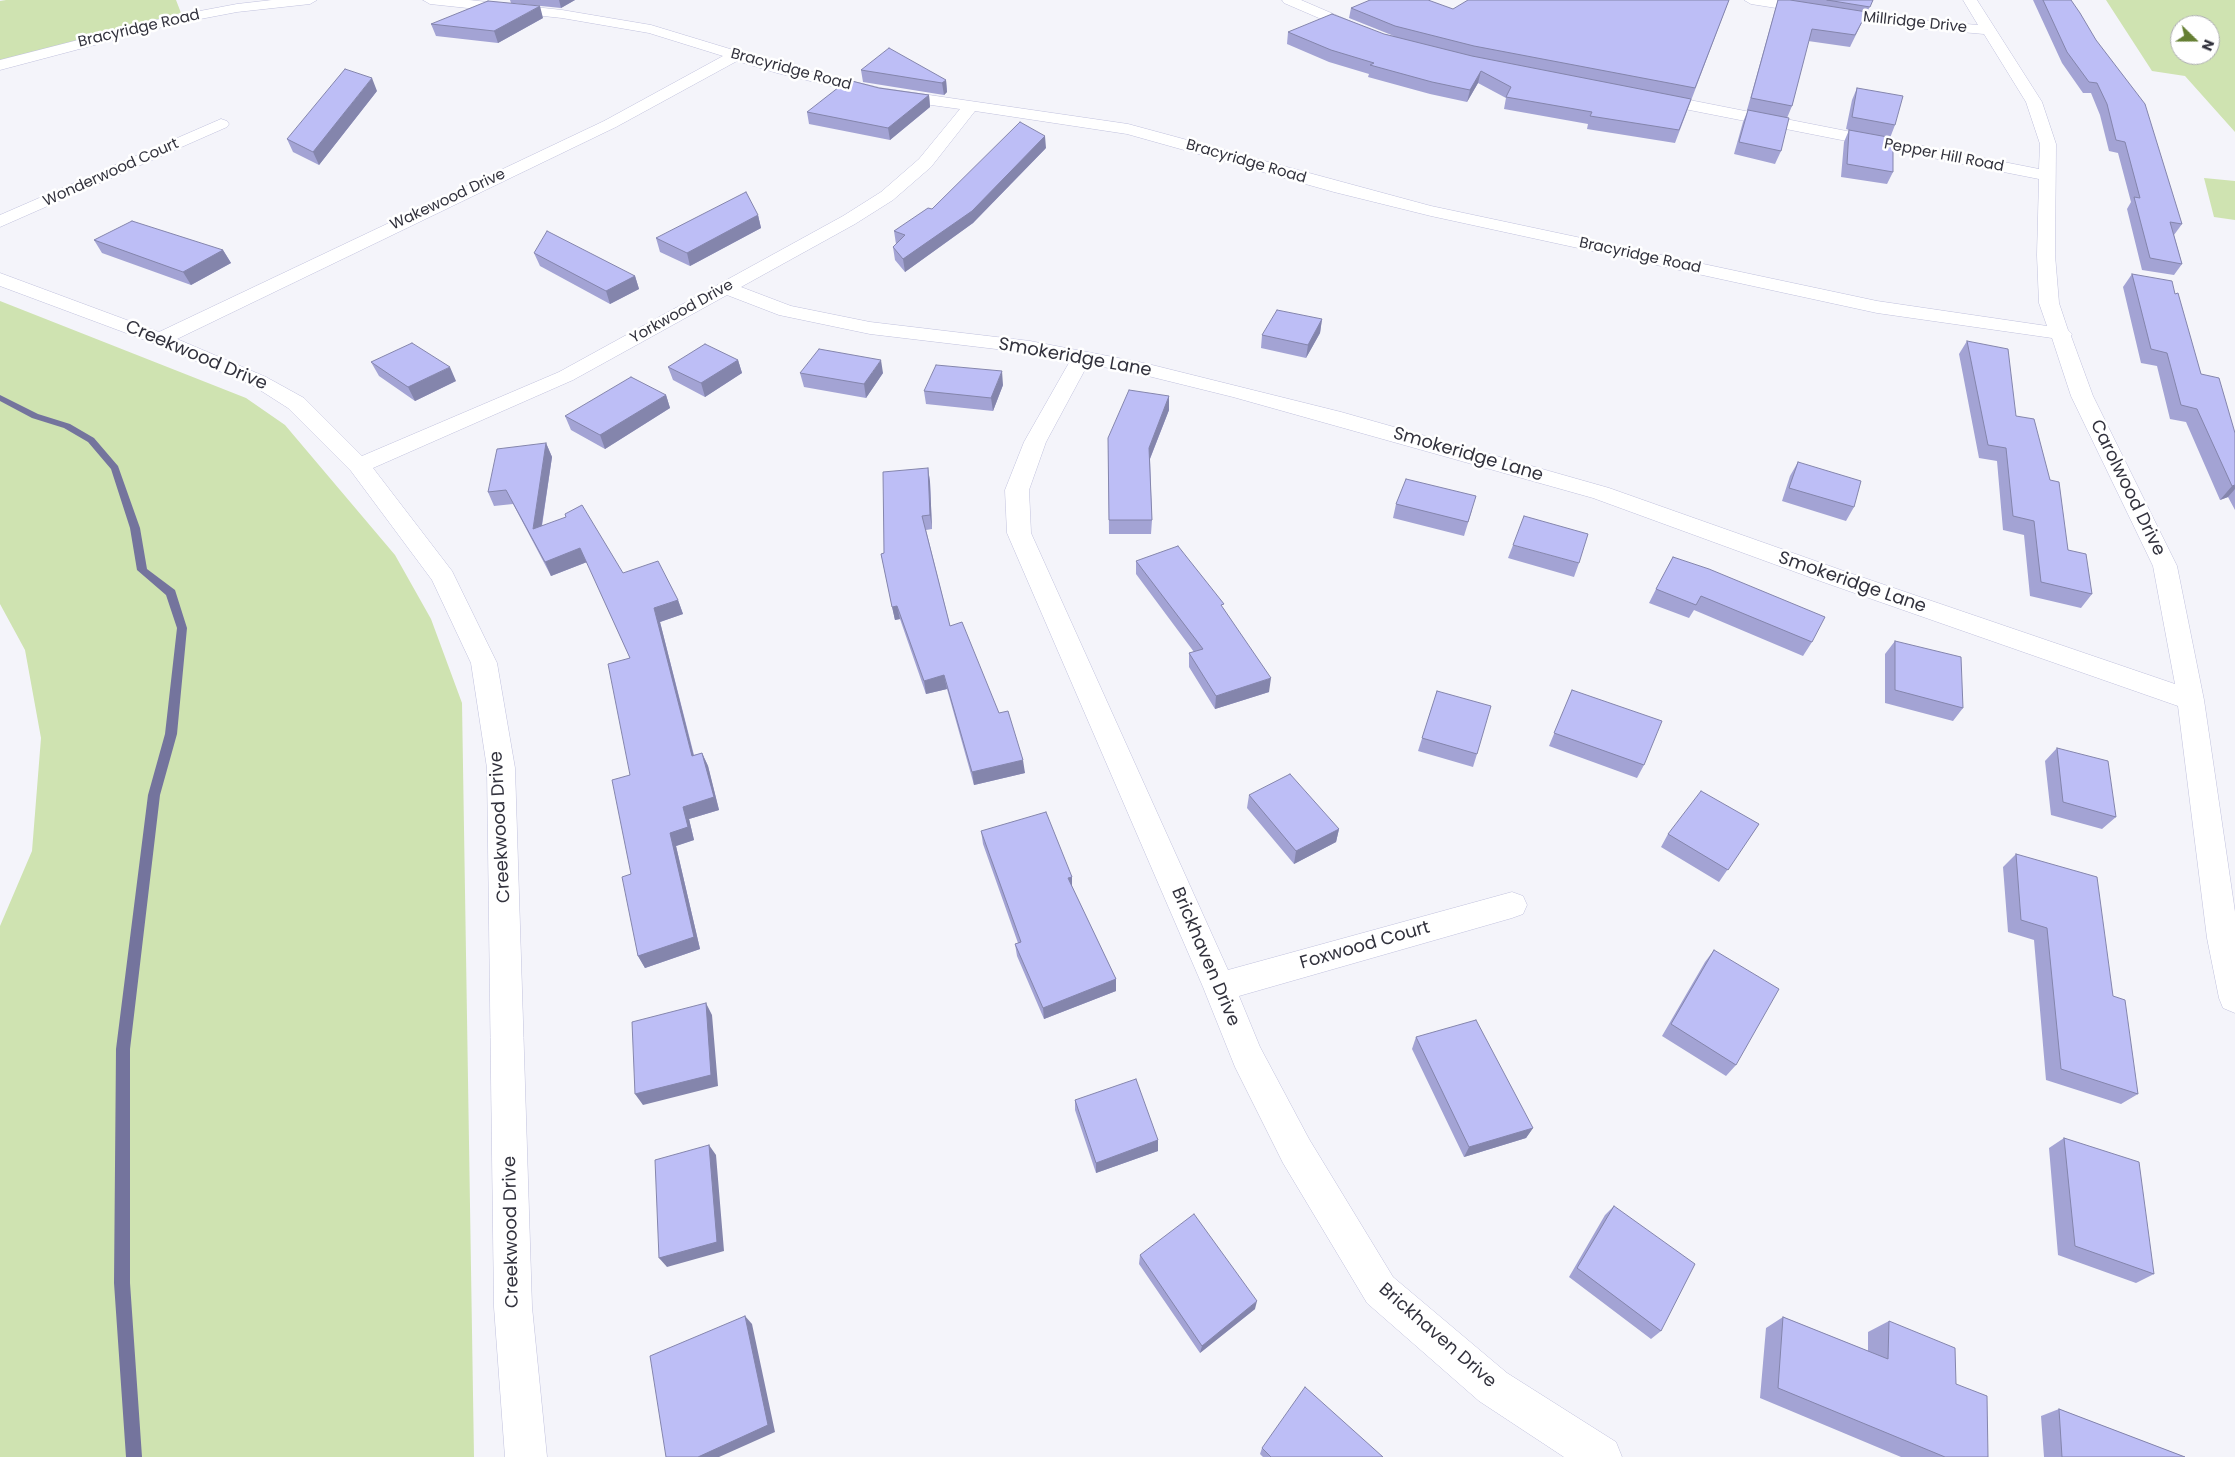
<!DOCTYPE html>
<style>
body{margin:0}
#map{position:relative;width:2235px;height:1457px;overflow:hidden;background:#f4f4fa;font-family:Poppins,sans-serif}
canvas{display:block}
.north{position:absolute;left:2170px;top:15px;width:50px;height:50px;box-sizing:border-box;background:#fff;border:1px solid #adadb1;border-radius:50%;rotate:112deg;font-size:14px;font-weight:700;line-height:20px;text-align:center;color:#32323d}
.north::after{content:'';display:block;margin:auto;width:18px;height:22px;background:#657f33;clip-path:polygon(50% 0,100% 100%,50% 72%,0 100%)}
</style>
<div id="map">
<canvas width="2235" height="1457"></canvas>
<div class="north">N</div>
</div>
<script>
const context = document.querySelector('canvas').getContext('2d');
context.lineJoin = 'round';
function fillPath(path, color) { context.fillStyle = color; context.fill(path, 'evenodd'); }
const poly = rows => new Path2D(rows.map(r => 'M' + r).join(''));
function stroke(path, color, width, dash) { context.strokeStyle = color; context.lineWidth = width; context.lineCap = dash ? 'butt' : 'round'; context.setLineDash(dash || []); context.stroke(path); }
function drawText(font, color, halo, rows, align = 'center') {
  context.font = font + ' Poppins,sans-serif'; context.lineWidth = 5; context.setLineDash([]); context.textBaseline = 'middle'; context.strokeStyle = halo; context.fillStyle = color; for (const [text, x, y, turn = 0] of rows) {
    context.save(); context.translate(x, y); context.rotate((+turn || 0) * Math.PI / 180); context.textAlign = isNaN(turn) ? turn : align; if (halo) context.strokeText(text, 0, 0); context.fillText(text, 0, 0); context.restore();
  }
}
fillPath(poly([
 [6,0,176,0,181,13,0,61,0,1],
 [2106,0,2235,0,2235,132,2185,76,2152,71],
 [2180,25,2210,25,2210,55,2180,55],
 [2204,178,2235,181,2235,220,2214,217],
 [0,301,246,398,285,425,395,555,431,619,462,703,474,1457,0,1457,0,926,32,851,41,738,25,650,0,604]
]), '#cfe3b1');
fillPath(poly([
 [0,395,38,414,70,424,94,438,118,466,140,528,147,569,175,590,187,628,177,734,160,795,130,1049,130,1283,142,1457,126,1457,114,1283,116,1049,148,795,165,734,177,628,166,595,137,570,130,528,111,469,88,442,64,428,32,418,0,401,0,395]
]), '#74749d');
const minor = poly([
 [272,0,317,0,310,4,237,12,174,24,0,70,0,60,168,17,237,4,272,0],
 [423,0,469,0,562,10,651,25,786,66,881,88,1128,124,1431,206,1877,301,2047,326,2039,303,2037,255,2039,179,1654,103,1648,101,1646,98,1648,95,1654,93,2039,169,2040,144,2026,102,1984,34,1883,25,1751,4,1744,0,1777,0,1883,17,1978,25,1963,0,1977,0,2042,102,2056,144,2055,255,2059,303,2068,330,2072,334,2071,336,2093,396,2177,566,2204,700,2235,912,2235,1013,2223,1008,2219,998,2207,938,2178,706,1823,582,1593,498,1233,397,1144,375,1088,364,1046,442,1029,490,1031,533,1228,970,1512,892,1523,896,1527,905,1523,914,1512,918,1239,996,1260,1047,1309,1139,1393,1277,1507,1373,1616,1442,1622,1457,1564,1457,1479,1401,1367,1303,1283,1163,1235,1067,1203,987,1007,533,1005,490,1024,442,1070,361,1030,353,870,334,779,315,727,295,573,380,373,468,452,571,497,663,515,768,532,1307,547,1457,505,1457,494,1307,487,768,471,663,432,580,351,471,288,408,252,385,153,343,0,286,0,273,159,332,604,121,723,56,649,33,562,18,430,4,423,0],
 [737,61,777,73,881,98,960,109,919,159,881,192,843,216,559,372,362,456,304,398,266,377,177,339,616,127,737,61],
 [975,111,1127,134,1334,192,1431,216,1877,313,2052,338,2071,396,2153,566,2175,684,1841,570,1609,488,1341,412,1144,363,1030,341,870,322,791,306,741,287,855,224,893,200,931,167,975,111],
 [1282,0,1301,0,1366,28,1368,31,1366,34,1356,34,1284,3,1282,0],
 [221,119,227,121,229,124,227,127,0,227,0,215,221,119]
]);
stroke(minor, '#c0c1dd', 1);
fillPath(minor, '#fff');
fillPath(poly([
 [510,0,575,0,561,8,511,3],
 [1729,0,1675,143,1587,129,1588,124,1504,109,1506,98,1478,83,1467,102,1430,94,1368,77,1369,74,1329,62,1287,44,1288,32,1384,34,1394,36,1349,18,1351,8,1453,9],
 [1778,0,1873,0,1850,47,1808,41,1792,106,1787,118,1781,151,1775,164,1734,154,1743,122,1748,110,1747,110,1775,10],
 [2033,0,2071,0,2182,224,2174,235,2182,264,2174,275,2142,270,2127,209,2131,202,2118,153,2109,151,2100,115,2091,93,2083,93,2062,63],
 [543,18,498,43,436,36,431,24],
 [861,70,946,80,947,92,944,95,863,82],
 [879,88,929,95,930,107,890,140,809,124,807,112],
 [1857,88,1895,125,1890,138,1893,172,1887,184,1841,177,1844,142,1849,130,1846,129,1852,100],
 [377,91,319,165,293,152,287,139],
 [1046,148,973,223,905,272,895,260,893,247,896,244,894,231,932,209],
 [758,215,761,228,690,266,660,252,656,238],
 [94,240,223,250,231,263,191,285,102,253],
 [534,253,635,276,639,289,610,304,540,266],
 [2132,274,2175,294,2201,374,2235,433,2235,510,2228,497,2220,500,2186,422,2170,419,2157,366,2141,363,2123,287],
 [1322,319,1320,333,1306,358,1261,348,1262,335],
 [1967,341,2016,416,2050,480,2068,550,2092,594,2081,608,2030,596,2024,535,2003,530,1997,461,1979,458,1959,354],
 [738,360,742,373,705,397,673,380,668,367],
 [371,362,456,381,415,401,379,376],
 [800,373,883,373,866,398,804,387],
 [1003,385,993,411,926,404,924,391],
 [666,395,670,408,605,449,571,430,565,416],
 [1169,396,1169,410,1150,459,1152,520,1151,534,1109,534,1108,438],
 [546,443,552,457,542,526,623,573,678,600,683,614,660,622,694,755,702,753,708,766,719,810,689,819,694,840,676,846,700,949,645,968,638,956,631,874,630,658,587,562,551,576,513,504,494,506,488,492],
 [1798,462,1854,507,1846,521,1782,501,1790,476],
 [928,468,930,482,932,529,926,530,950,626,999,713,1025,773,974,785,947,689,926,694,900,619,895,620,881,554,884,553],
 [1396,504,1472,510,1464,536,1393,518],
 [1513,545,1579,563,1574,577,1508,558],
 [1673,557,1812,642,1803,656,1694,610,1689,618,1649,603,1656,589],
 [1136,561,1224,609,1269,692,1215,709,1189,667,1189,653,1194,652,1136,574],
 [1895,641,1963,708,1953,721,1885,703,1885,654],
 [1572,690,1644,765,1637,778,1549,746],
 [1437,691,1477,754,1473,767,1418,751],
 [2057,748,2116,817,2102,829,2051,815,2045,761],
 [1249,795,1339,829,1336,842,1294,864,1247,808],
 [1759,824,1719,882,1661,847,1668,834],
 [981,831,1072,877,1072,887,1116,979,1116,991,1044,1019,1017,956,1015,944,1018,943,983,844],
 [2016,854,2113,996,2138,1094,2121,1104,2046,1080,2034,940,2008,932,2003,867],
 [1714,950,1736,1065,1726,1076,1662,1036,1705,962],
 [1416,1037,1533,1128,1526,1138,1464,1157,1412,1049],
 [1075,1100,1158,1140,1158,1151,1096,1173,1075,1110],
 [2064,1138,2154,1274,2136,1283,2058,1255,2049,1148],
 [1614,1206,1661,1331,1651,1339,1569,1277,1605,1215],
 [1140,1255,1255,1309,1200,1353,1139,1264],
 [1783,1317,1868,1351,1868,1332,1889,1321,1956,1384,1988,1457,1901,1457,1760,1398,1766,1328],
 [2059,1409,2185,1457,2044,1457,2041,1416],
 [1262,1448,1383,1457,1263,1457,1260,1454]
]), '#a3a3d4');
fillPath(poly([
 [559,0,575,0,561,8],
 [540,6,543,18,498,43,494,31],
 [1481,71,1478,83,1467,102,1470,90],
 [372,78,377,91,319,165,313,152],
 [946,80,947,92,944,95,942,83],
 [929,95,930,107,890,140,888,128],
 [1045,136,1046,148,973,223,905,272,903,259],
 [758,215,761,228,690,266,687,253],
 [223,250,231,263,191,285,183,272],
 [635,276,639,289,610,304,606,291],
 [1322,319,1320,333,1306,358,1308,345],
 [738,360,742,373,705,397,701,383],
 [881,360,883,373,866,398,864,384],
 [450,367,456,381,415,401,408,387],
 [1002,371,1003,385,993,411,991,398],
 [666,395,670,408,605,449,600,435],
 [1169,396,1169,410,1149,461,1149,448],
 [546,443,552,457,539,543,533,529],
 [928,468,930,482,932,529,930,515],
 [2235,485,2235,489,2228,497,2220,500,2232,486],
 [580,548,587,562,551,576,545,562],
 [678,600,683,614,660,622,697,769,692,756,654,608],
 [897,606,900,619,895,620,892,607],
 [944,675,947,689,926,694,924,681],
 [1271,678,1269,692,1215,709,1216,696],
 [702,753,708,766,719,810,689,819,694,840,676,846,700,949,645,968,638,956,670,833,683,807],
 [1023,760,1025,773,974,785,972,772],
 [1339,829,1336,842,1294,864,1296,851],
 [1072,877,1072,890,1068,878],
 [1116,979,1116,991,1044,1019,1043,1008],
 [706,1003,712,1015,718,1086,643,1105,635,1094],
 [1533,1128,1526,1138,1464,1157,1469,1147],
 [1158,1140,1158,1151,1096,1173,1096,1163],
 [709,1145,716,1155,724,1251,667,1267,659,1258],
 [1257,1301,1255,1309,1200,1353,1202,1346],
 [745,1316,752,1324,775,1432,719,1457,698,1457]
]), '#8485ac');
const building = poly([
 [1370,0,1428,0,1453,9,1468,0,1729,0,1695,88,1474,46,1395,26,1351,8,1370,0],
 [1778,0,1790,0,1867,12,1855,35,1812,29,1792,106,1751,98,1778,0],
 [1827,0,1873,0,1870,7,1827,0],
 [2043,0,2071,0,2080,13,2096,40,2145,104,2182,224,2170,222,2182,264,2150,258,2134,197,2140,198,2125,142,2116,140,2107,104,2097,83,2089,82,2067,52,2043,0],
 [488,1,540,6,494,31,431,24,488,1],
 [1332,14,1384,34,1472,56,1691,99,1679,130,1590,116,1592,112,1506,97,1511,87,1481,71,1470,90,1432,82,1370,65,1374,63,1331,50,1288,32,1332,14],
 [889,48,946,80,942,83,861,70,889,48],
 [345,69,372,78,313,152,287,139,345,69],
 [848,80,879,88,929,95,888,128,807,112,848,80],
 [1857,88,1903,96,1895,125,1852,117,1857,88],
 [1748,110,1789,118,1781,151,1739,142,1748,110],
 [1020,122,1045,136,972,211,903,259,893,247,905,235,894,231,928,208,932,209,1020,122],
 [1849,130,1893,138,1893,172,1847,164,1849,130],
 [746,192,758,215,687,253,656,238,746,192],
 [132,221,223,250,183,272,94,240,132,221],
 [547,231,635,276,606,291,534,253,547,231],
 [2132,274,2172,281,2175,294,2178,293,2201,374,2219,378,2235,433,2235,485,2232,486,2197,409,2181,405,2167,353,2151,349,2132,274],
 [1277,310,1322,319,1308,345,1262,335,1277,310],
 [1967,341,2008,349,2016,416,2034,419,2050,480,2059,482,2068,550,2086,554,2092,594,2041,582,2034,521,2013,516,2006,448,1988,445,1967,341],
 [412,343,450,367,408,387,371,362,412,343],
 [705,344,738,360,701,383,668,367,705,344],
 [819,349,881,360,864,384,800,373,819,349],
 [936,365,1002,371,991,398,924,391,936,365],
 [631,377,666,395,600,435,565,416,631,377],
 [1129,390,1169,396,1149,448,1152,520,1109,520,1108,438,1129,390],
 [546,443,533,529,566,517,565,514,582,505,623,573,658,561,678,600,654,608,692,756,702,753,714,797,683,807,688,827,670,833,694,937,638,956,622,877,631,874,612,780,630,775,608,664,630,658,580,548,545,562,506,490,488,492,497,449,546,443],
 [1798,462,1861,481,1854,507,1789,488,1798,462],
 [928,468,930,515,922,516,950,626,962,622,999,713,1008,711,1023,760,972,772,944,675,924,681,897,606,892,607,881,554,884,553,883,472,928,468],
 [1406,479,1476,496,1468,522,1396,504,1406,479],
 [1524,516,1588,534,1579,563,1513,545,1524,516],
 [1178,546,1224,604,1221,605,1271,678,1216,696,1189,653,1203,649,1136,561,1178,546],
 [1673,557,1709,569,1825,617,1812,642,1701,596,1696,605,1656,589,1673,557],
 [1895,641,1961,657,1963,708,1895,690,1895,641],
 [1572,690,1662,721,1644,765,1554,733,1572,690],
 [1437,691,1491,706,1477,754,1422,738,1437,691],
 [2057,748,2108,761,2116,817,2063,802,2057,748],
 [1290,774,1339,829,1296,851,1249,795,1290,774],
 [1701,791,1759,824,1728,870,1668,834,1701,791],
 [1046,812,1072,877,1068,878,1116,979,1043,1008,1015,944,1021,942,981,831,1046,812],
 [2016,854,2097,877,2113,996,2125,1000,2138,1094,2061,1069,2047,928,2021,920,2016,854],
 [1714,950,1779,989,1736,1065,1671,1024,1714,950],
 [706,1003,711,1075,635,1094,632,1022,706,1003],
 [1476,1020,1533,1128,1469,1147,1416,1037,1476,1020],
 [1136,1079,1158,1140,1096,1163,1075,1100,1136,1079],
 [2064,1138,2139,1162,2154,1274,2075,1246,2064,1138],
 [709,1145,717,1242,659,1258,655,1160,709,1145],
 [1614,1206,1695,1264,1661,1331,1577,1268,1614,1206],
 [1194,1214,1257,1301,1202,1346,1140,1255,1194,1214],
 [745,1316,768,1425,698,1457,666,1457,650,1356,745,1316],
 [1783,1317,1888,1359,1889,1321,1955,1348,1956,1384,1987,1396,1988,1457,1945,1457,1778,1388,1783,1317],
 [1305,1387,1383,1457,1271,1457,1262,1448,1305,1387],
 [2059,1409,2185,1457,2062,1457,2059,1409]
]);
fillPath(building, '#bdbef6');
stroke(building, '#8485ac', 1);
drawText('15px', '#32323d', '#fff', [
 ["Millridge Drive",1915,23,6],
 ["Bracyridge Road",139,29,-13],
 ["Bracyridge Road",791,70,15],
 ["Pepper Hill Road",1944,156,11],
 ["Bracyridge Road",1246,162,16],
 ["Wonderwood Court",111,173,-24],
 ["Wakewood Drive",448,200,-25],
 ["Bracyridge Road",1640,256,12],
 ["Yorkwood Drive",682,312,-29]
]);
drawText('18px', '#32323d', '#fff', [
 ["Creekwood Drive",196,356,23],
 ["Smokeridge Lane",1075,358,10],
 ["Smokeridge Lane",1468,455,16],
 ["Carolwood Drive",2127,488,64],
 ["Smokeridge Lane",1852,583,19],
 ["Creekwood Drive",501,827,-93],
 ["Foxwood Court",1365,946,-16],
 ["Brickhaven Drive",1205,957,67],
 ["Creekwood Drive",512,1232,-91],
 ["Brickhaven Drive",1437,1336,41]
]);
</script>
